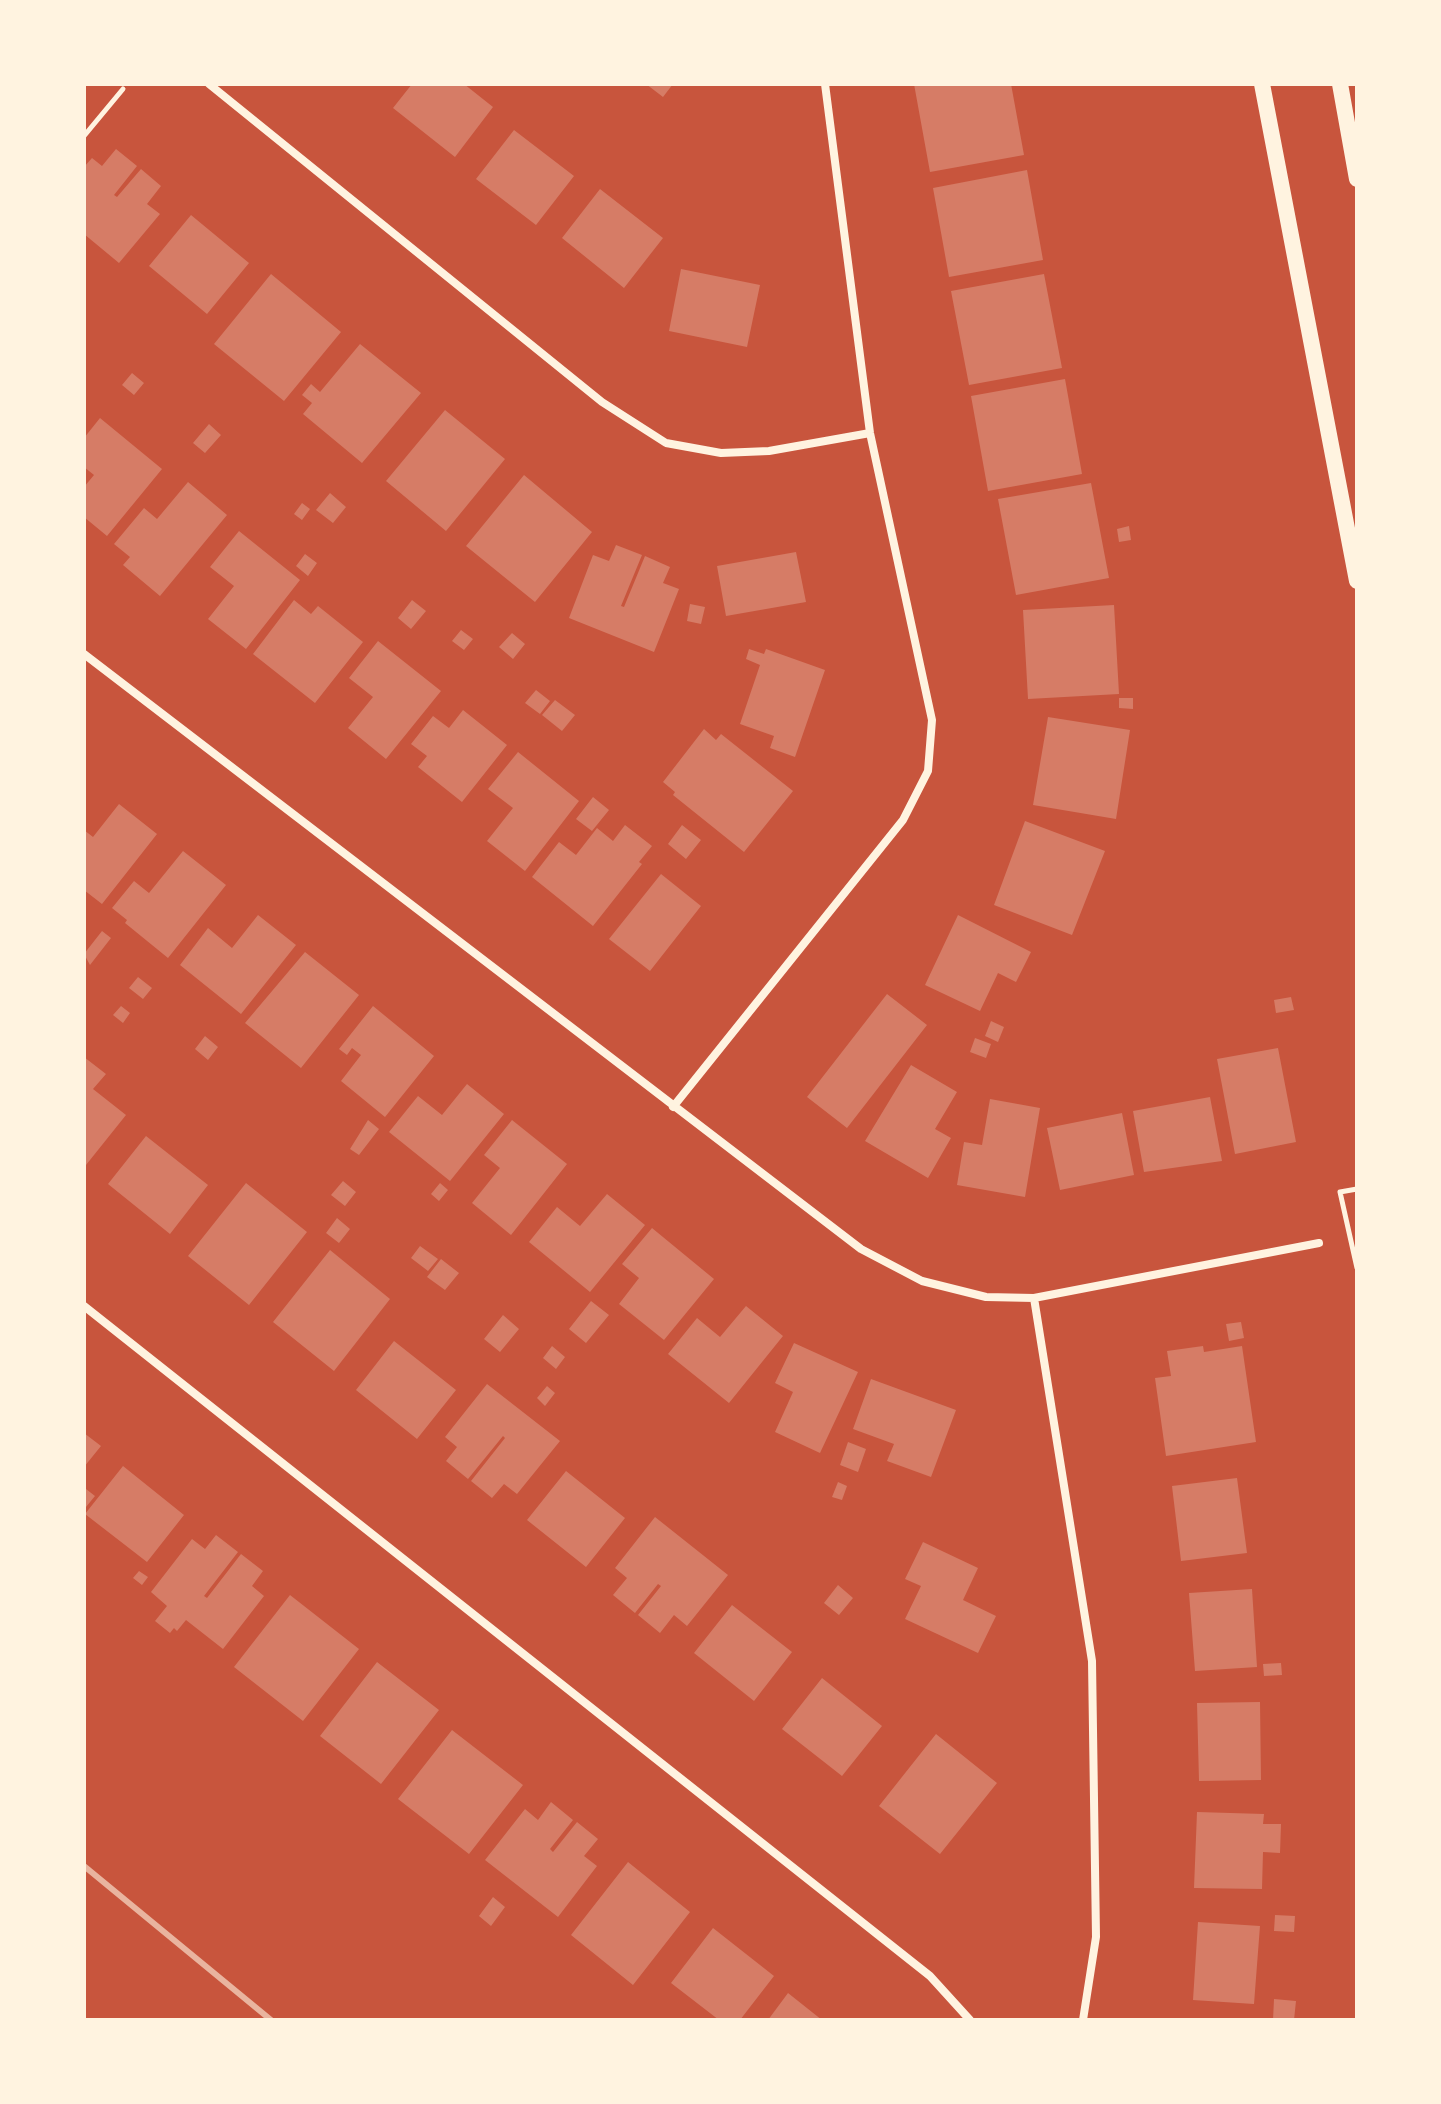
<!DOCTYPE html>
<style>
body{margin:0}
#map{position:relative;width:1441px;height:2104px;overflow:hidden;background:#c8553d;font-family:Jost,sans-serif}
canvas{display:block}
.frame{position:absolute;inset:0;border:86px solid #fff3e0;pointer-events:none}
</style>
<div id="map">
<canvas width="1441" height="2104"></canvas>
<div class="frame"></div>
</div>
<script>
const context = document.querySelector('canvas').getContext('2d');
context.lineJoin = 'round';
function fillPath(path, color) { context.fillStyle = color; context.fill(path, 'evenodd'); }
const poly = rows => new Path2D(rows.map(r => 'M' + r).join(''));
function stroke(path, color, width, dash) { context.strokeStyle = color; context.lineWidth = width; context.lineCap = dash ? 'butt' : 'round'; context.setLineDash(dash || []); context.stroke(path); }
fillPath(poly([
 [412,84,464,84,493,107,455,157,393,108],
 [646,84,673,84,663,97],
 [914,84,1011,84,1024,155,930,172],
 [514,130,574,176,536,225,476,179],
 [116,149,137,166,114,195,117,197,141,169,161,186,147,204,160,214,119,263,84,234,84,167,92,158,102,166],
 [1027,170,1043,260,949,277,933,188],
 [600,189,663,238,624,288,562,238],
 [191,215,249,263,207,314,149,266],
 [681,269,760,285,747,347,669,331],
 [271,274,341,332,284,401,214,344],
 [1044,274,1062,368,969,385,951,291],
 [360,344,421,393,362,463,303,414,312,403,302,395,311,384,320,392],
 [132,373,144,383,134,395,122,385],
 [1065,379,1082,474,988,491,971,396],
 [445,410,505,459,446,531,386,481],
 [100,418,162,469,107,536,84,517,84,487,94,475,84,467,84,438],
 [209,424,221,435,205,453,193,443],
 [524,475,592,532,535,602,466,546],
 [188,482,227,515,160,596,123,565,130,557,114,544,144,508,157,519],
 [1091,483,1109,578,1016,595,998,499],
 [330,493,346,507,333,523,316,510],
 [302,503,310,509,302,520,294,514],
 [1129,526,1131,540,1119,542,1117,529],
 [239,531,300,580,246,649,208,619,234,586,210,567],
 [616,545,642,555,621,606,624,607,645,556,670,567,663,583,679,589,654,652,569,618,593,555,609,561],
 [796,552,806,602,726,616,717,566],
 [305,554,317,563,308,576,296,566],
 [294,600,311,614,318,606,363,642,315,703,253,654],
 [412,600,426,611,411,629,398,618],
 [690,604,705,607,701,624,687,621],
 [1114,605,1119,694,1028,699,1023,610],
 [461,630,473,639,464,650,452,641],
 [512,633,525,644,513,659,499,647],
 [378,641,441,691,386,759,348,728,373,697,349,678],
 [749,649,764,654,766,649,825,670,795,757,770,748,774,736,740,724,760,665,746,659],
 [536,690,550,701,540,714,525,703],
 [1119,698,1133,698,1133,709,1119,708],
 [555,700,575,715,562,731,542,715],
 [463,710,507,745,462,802,418,767,427,756,411,744,433,716,449,728],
 [1048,717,1130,730,1116,819,1033,805],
 [704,729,716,740,721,734,793,791,744,852,673,795,675,792,663,782],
 [518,752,579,801,525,871,487,841,513,808,488,789],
 [593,797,609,810,592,831,576,819],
 [119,804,157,834,102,904,84,890,84,830,93,837],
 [1025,821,1105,851,1072,935,994,905],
 [625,825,652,846,639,862,642,864,593,926,532,877,559,842,576,855,597,828,613,841],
 [682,825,701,840,686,859,668,844],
 [183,851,226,885,168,958,125,923,127,920,112,908,134,881,149,893],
 [661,874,701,906,650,971,609,939],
 [258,915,296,945,241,1014,180,965,208,928,232,948],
 [958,915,1031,952,1016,982,998,973,980,1011,925,985],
 [102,931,111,938,90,965,84,954],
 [305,952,359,995,301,1068,245,1023],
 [138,977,152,988,143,999,129,988],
 [887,994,927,1025,847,1128,807,1097],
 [1291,997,1294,1010,1276,1013,1274,1000],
 [121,1006,130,1013,123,1023,113,1015],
 [373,1006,434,1056,385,1117,341,1081,361,1055,352,1048,347,1055,339,1049],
 [991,1021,1004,1027,998,1042,985,1036],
 [205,1036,218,1047,208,1060,195,1049],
 [975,1038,991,1044,986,1058,970,1052],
 [1278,1048,1296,1142,1235,1154,1217,1059],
 [84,1057,106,1074,93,1089,126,1115,86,1165],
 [911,1065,957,1092,935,1129,951,1138,928,1178,865,1141],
 [467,1084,504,1114,450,1181,389,1132,418,1096,442,1115],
 [1210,1097,1222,1161,1144,1172,1133,1111],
 [990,1099,1040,1108,1025,1197,957,1185,964,1142,982,1145],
 [1122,1113,1134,1175,1060,1190,1047,1128],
 [368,1120,379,1129,359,1155,350,1149],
 [512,1120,567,1164,511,1235,472,1203,500,1168,484,1155],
 [146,1136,208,1185,170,1234,108,1184],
 [343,1181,356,1192,345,1206,331,1195],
 [246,1183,307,1232,249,1305,188,1256],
 [440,1183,448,1190,439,1201,431,1194],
 [607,1194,645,1225,590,1292,529,1242,557,1207,580,1226],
 [337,1218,350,1229,339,1243,326,1233],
 [652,1228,714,1279,664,1340,619,1304,639,1278,622,1264],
 [420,1246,438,1259,428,1271,411,1258],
 [330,1250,390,1299,334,1371,273,1322],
 [441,1259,459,1273,445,1290,427,1277],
 [591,1301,609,1315,586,1343,569,1329],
 [746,1306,783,1336,729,1403,668,1354,697,1318,720,1337],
 [503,1315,519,1329,500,1352,484,1339],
 [1241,1322,1244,1338,1229,1341,1226,1324],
 [394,1341,456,1390,417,1439,356,1390],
 [794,1343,858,1372,820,1453,775,1432,793,1392,775,1383],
 [552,1346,565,1357,556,1369,543,1358],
 [1203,1346,1204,1352,1242,1346,1256,1442,1166,1456,1155,1378,1171,1376,1167,1351],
 [871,1379,956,1410,931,1477,887,1461,894,1444,853,1429],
 [487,1384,560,1441,517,1494,504,1484,492,1498,471,1481,505,1438,503,1436,468,1479,446,1461,457,1447,445,1437],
 [547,1386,555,1393,545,1406,537,1398],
 [84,1433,101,1446,84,1467],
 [848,1442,866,1449,858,1472,840,1465],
 [123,1466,184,1515,147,1562,85,1514],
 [566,1471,625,1518,586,1567,527,1520],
 [1237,1478,1247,1553,1181,1561,1172,1486],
 [838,1482,847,1486,842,1500,832,1497],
 [86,1489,95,1496,86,1507,84,1492],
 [655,1517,728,1575,687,1626,674,1615,660,1633,638,1615,661,1586,658,1584,635,1613,613,1595,627,1578,615,1568],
 [216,1535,238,1552,204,1596,207,1598,241,1554,263,1571,252,1586,264,1596,223,1649,186,1620,177,1631,174,1628,170,1633,155,1621,167,1606,151,1592,192,1539,205,1549],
 [923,1542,978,1568,963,1600,996,1616,978,1653,905,1619,921,1586,905,1579],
 [139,1571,148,1577,142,1585,133,1578],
 [838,1585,853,1598,839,1615,824,1603],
 [1252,1589,1257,1667,1195,1671,1189,1593],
 [290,1595,359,1649,303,1721,234,1667],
 [732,1605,792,1652,754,1701,694,1653],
 [377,1662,439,1710,381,1784,320,1736],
 [1281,1663,1282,1675,1264,1676,1263,1664],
 [822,1678,882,1726,842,1776,782,1729],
 [1260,1702,1261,1780,1199,1781,1197,1703],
 [452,1730,523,1785,469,1854,398,1799],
 [936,1734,997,1783,940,1854,879,1806],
 [551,1802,573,1820,550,1849,553,1852,577,1822,598,1839,584,1856,597,1866,558,1917,485,1860,525,1809,538,1820],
 [1197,1812,1264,1814,1263,1824,1281,1824,1280,1853,1263,1852,1262,1889,1194,1888],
 [628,1862,690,1912,633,1985,571,1935],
 [493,1897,505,1907,491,1926,479,1916],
 [1275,1915,1295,1916,1294,1932,1274,1931],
 [1198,1922,1260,1926,1254,2004,1193,2000],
 [713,1928,774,1976,740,2020,719,2020,671,1983],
 [788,1993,822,2020,768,2020],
 [1274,1999,1296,2001,1294,2020,1273,2020]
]), '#d67c66');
stroke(poly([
 [84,136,123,89],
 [1357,1189,1340,1192,1357,1268]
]), '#fff3e0', 5);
stroke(poly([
 [209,84,602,402,666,443,721,453,769,451,870,433],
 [84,654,861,1249,922,1281,986,1297,1034,1298,1319,1243],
 [673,1107,903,820,928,771,932,720,870,433,825,84],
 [1034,1298,1092,1661,1096,1937,1083,2020],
 [84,1306,930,1976,970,2020]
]), '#fff3e0', 8);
stroke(poly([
 [1262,84,1357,581],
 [1340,84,1357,179]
]), '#fff3e0', 16);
stroke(poly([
 [84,1866,271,2020]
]), '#e9b49f', 6);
</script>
